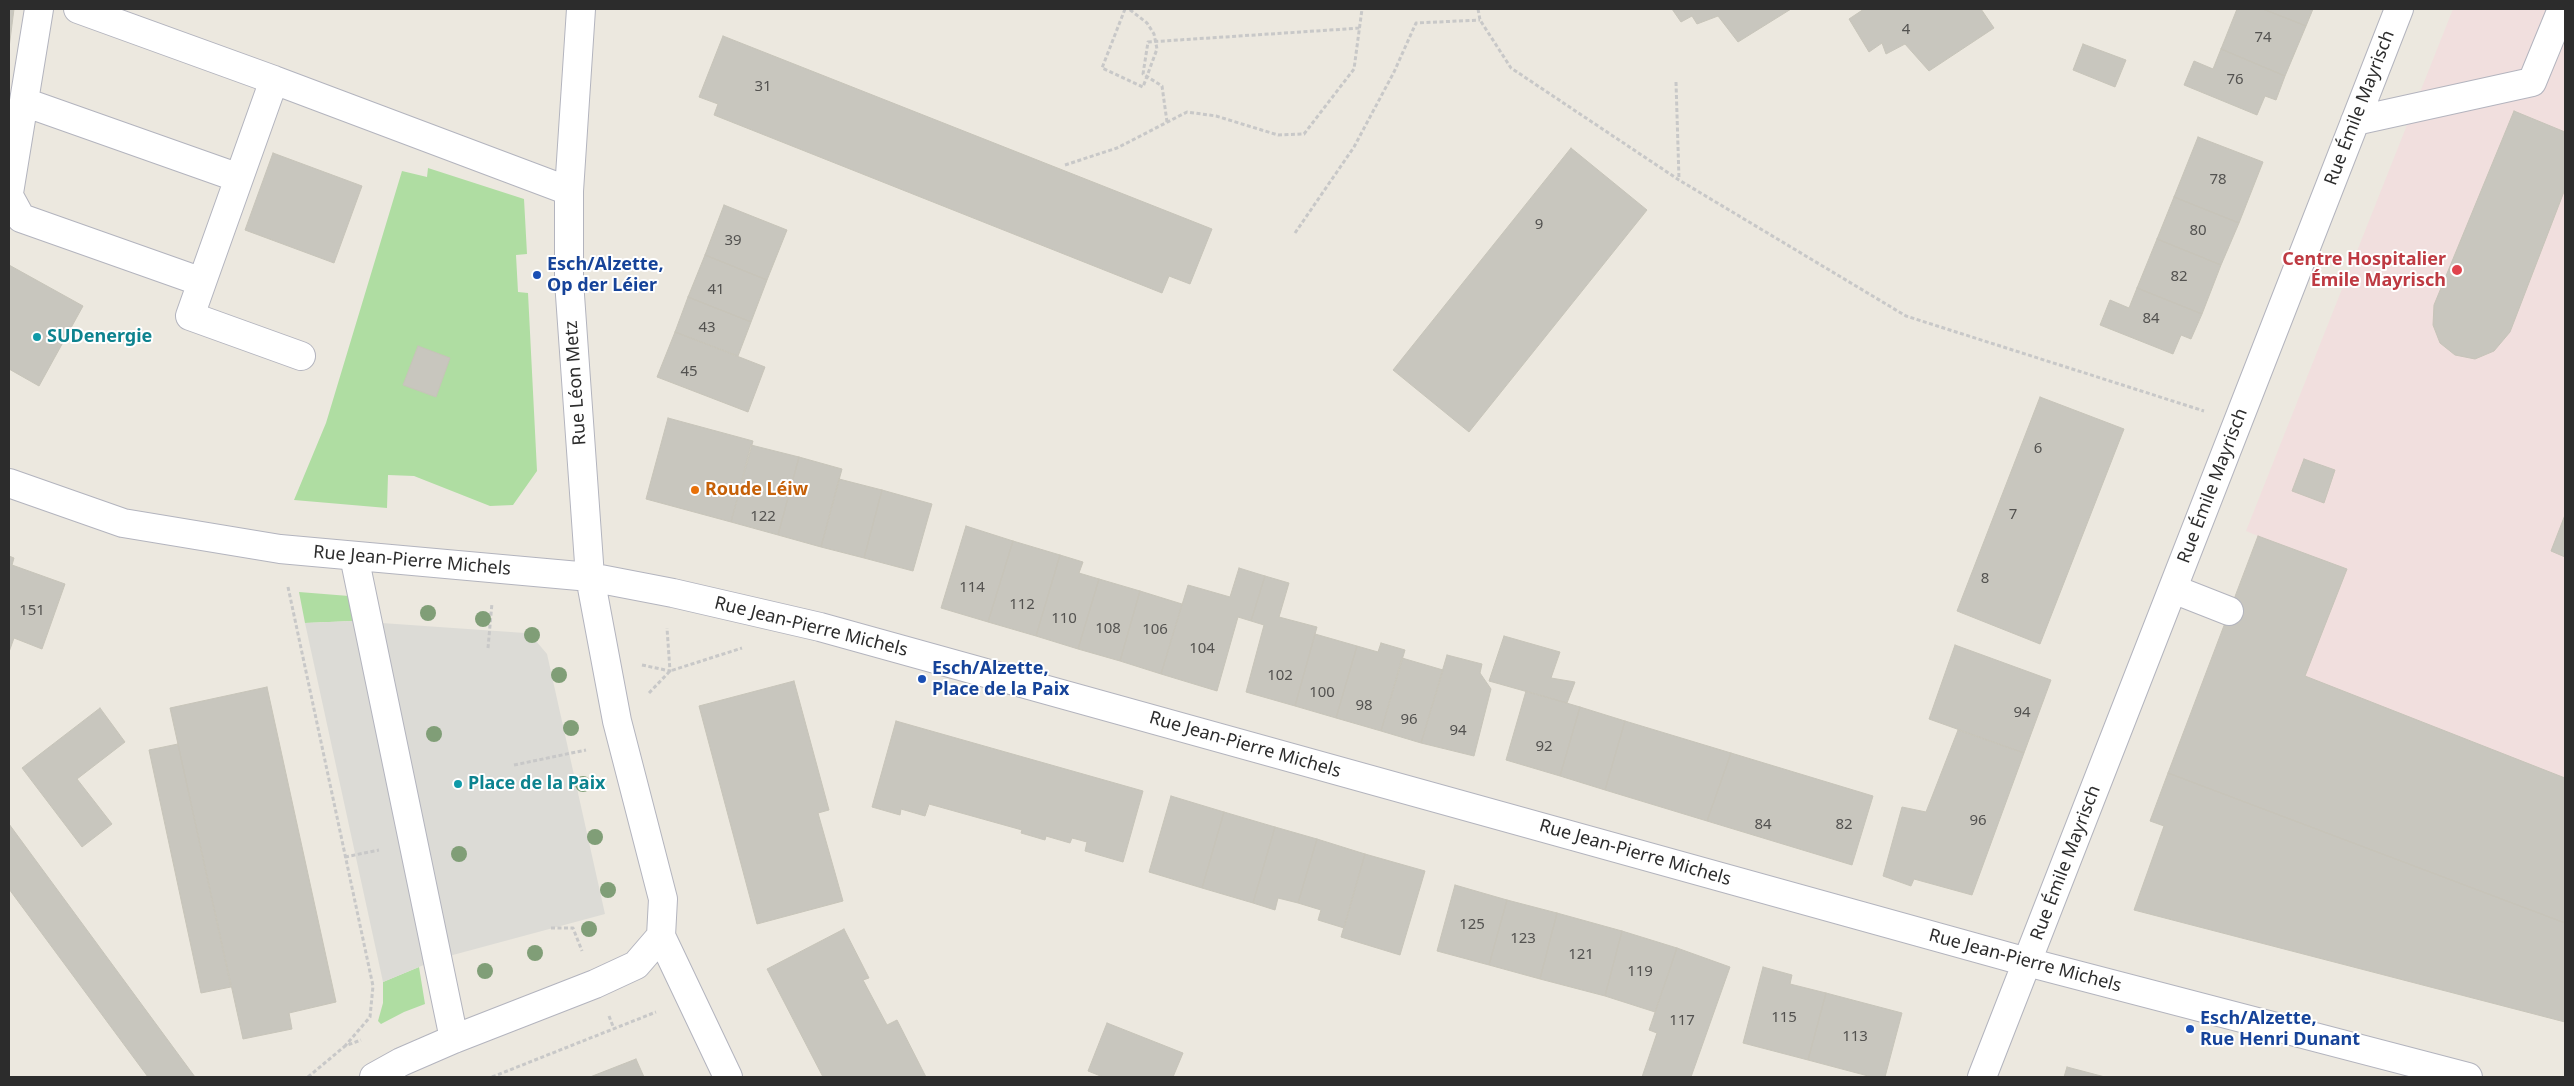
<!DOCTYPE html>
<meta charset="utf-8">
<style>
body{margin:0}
#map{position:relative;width:2574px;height:1086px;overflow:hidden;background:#ece8df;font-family:"Noto Sans",sans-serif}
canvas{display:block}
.frame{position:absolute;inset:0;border:10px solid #2c2c2c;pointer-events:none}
</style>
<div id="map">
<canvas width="2574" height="1086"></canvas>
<div class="frame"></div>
</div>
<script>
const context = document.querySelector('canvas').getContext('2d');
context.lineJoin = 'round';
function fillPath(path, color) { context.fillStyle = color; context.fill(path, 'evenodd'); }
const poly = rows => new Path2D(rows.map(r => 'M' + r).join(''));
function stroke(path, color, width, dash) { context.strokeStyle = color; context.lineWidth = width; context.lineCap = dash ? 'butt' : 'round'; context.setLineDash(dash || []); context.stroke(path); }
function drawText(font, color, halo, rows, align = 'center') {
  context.font = font + ' "Noto Sans",sans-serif'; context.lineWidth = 4; context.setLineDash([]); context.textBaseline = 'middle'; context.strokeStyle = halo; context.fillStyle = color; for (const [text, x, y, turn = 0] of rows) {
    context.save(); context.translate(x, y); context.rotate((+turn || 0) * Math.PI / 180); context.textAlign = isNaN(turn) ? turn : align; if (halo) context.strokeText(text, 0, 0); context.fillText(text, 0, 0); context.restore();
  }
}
fillPath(poly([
 [2453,9,2565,9,2565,923,2168,773,2258,536,2246,531]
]), '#f1dfde');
fillPath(poly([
 [428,168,524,199,527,254,516,255,518,292,528,293,537,471,513,505,490,506,414,476,388,475,387,508,294,500,326,423,402,171,427,177],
 [299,592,349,596,353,621,305,623],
 [419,967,425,1004,404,1012,381,1024,378,1021,383,1003,383,982]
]), '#afdda2');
fillPath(poly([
 [353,621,525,633,536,641,547,654,605,914,438,959,383,982,305,623]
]), '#dcdbd6');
const building = poly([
 [9,9,14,9,9,48,9,9],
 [1672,9,1791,9,1738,42,1718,16,1697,24,1692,16,1681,22,1672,9],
 [1864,9,1981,9,1994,28,1929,71,1905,44,1886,54,1882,43,1869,52,1849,19,1864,9],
 [2237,9,2263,9,2306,26,2285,76,2221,49,2237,9],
 [2263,9,2313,9,2306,26,2263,9],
 [723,36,1212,229,1190,284,1169,276,1162,293,714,115,718,104,699,97,723,36],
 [2083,44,2126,60,2115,87,2073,70,2083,44],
 [2221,49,2285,76,2276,100,2265,96,2257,115,2184,85,2194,61,2213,69,2221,49],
 [2514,111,2565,132,2565,189,2510,332,2494,351,2475,359,2455,355,2440,343,2433,325,2434,305,2514,111],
 [2198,137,2263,162,2239,223,2174,197,2198,137],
 [1571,148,1647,210,1469,432,1393,370,1571,148],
 [273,153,362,186,334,263,245,230,273,153],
 [2174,197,2239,223,2221,265,2157,239,2174,197],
 [724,205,787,230,767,280,705,255,724,205],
 [2157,239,2221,265,2202,314,2137,288,2157,239],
 [705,255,767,280,751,322,688,297,705,255],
 [9,265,83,306,39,386,9,369,9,265],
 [2137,288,2202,314,2191,339,2181,335,2173,354,2100,325,2110,300,2129,308,2137,288],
 [688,297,751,322,738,356,675,332,688,297],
 [675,332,765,367,748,412,657,377,675,332],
 [418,346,450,358,436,397,403,385,418,346],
 [2040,397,2124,429,2040,644,1957,611,2040,397],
 [668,418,753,441,731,522,646,499,668,418],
 [751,445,799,457,778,535,731,522,751,445],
 [799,457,842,469,821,547,778,535,799,457],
 [2304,459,2335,470,2324,503,2292,491,2304,459],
 [839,479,882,490,864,558,821,547,839,479],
 [882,490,932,504,913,571,864,558,882,490],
 [2565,515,2565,557,2551,551,2565,515],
 [966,526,1013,541,988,622,941,608,966,526],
 [2258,536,2347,569,2305,676,2565,778,2565,923,2168,773,2258,536],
 [1013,541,1060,555,1036,636,988,622,1013,541],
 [1060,555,1083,562,1079,573,1099,579,1078,649,1036,636,1060,555],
 [9,556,14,558,12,565,65,584,42,649,14,638,9,652,9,556],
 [1239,568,1265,576,1251,621,1238,617,1217,691,1161,674,1188,585,1230,597,1239,568],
 [1265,576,1289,583,1279,617,1317,627,1295,706,1246,692,1264,625,1251,621,1265,576],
 [1099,579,1140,591,1120,661,1078,649,1099,579],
 [1140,591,1182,604,1161,674,1120,661,1140,591],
 [1315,634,1357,646,1336,718,1295,706,1315,634],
 [1504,636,1560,652,1551,678,1575,682,1567,703,1489,681,1504,636],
 [1381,643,1405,650,1381,731,1336,718,1357,646,1378,652,1381,643],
 [1955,645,2051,680,2024,753,1929,719,1955,645],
 [1447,655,1482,664,1480,673,1491,689,1474,756,1421,743,1447,655],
 [1402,658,1443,670,1421,743,1381,731,1402,658],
 [794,681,829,810,818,813,843,901,757,924,699,706,794,681],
 [267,687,336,1002,289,1013,292,1029,243,1039,170,708,267,687],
 [1526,691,1580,707,1560,776,1506,760,1526,691],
 [1580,707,1625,721,1605,790,1560,776,1580,707],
 [100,708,125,742,77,779,112,824,82,847,22,768,100,708],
 [896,721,1143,791,1123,862,1085,851,1087,842,1072,838,1070,843,1046,836,1045,840,1021,833,1022,830,929,804,925,816,901,809,900,815,872,807,896,721],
 [1625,721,1731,753,1707,821,1605,790,1625,721],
 [1958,730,2024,753,1972,895,1914,879,1911,886,1883,876,1902,807,1926,812,1958,730],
 [178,744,231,987,201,993,149,750,178,744],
 [1731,753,1873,796,1852,865,1707,821,1731,753],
 [2168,773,2565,923,2565,1022,2134,910,2164,826,2150,821,2168,773],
 [1171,796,1224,812,1202,888,1149,872,1171,796],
 [1224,812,1275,827,1253,903,1202,888,1224,812],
 [9,824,195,1077,148,1077,9,889,9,824],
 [1275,827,1317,839,1298,903,1278,898,1275,910,1253,903,1275,827],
 [1317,839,1365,854,1344,928,1318,920,1321,910,1298,903,1317,839],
 [1365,854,1425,871,1400,955,1341,937,1365,854],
 [1455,885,1507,900,1489,965,1437,951,1455,885],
 [1507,900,1557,913,1540,979,1489,965,1507,900],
 [1557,913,1622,931,1605,996,1540,979,1557,913],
 [844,929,869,978,863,980,887,1025,897,1020,926,1077,823,1077,767,969,844,929],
 [1622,931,1677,948,1655,1012,1605,996,1622,931],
 [1677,948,1730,967,1691,1077,1642,1077,1657,1033,1649,1030,1677,948],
 [1763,967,1792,975,1790,984,1826,993,1808,1060,1743,1043,1763,967],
 [1826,993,1902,1013,1885,1077,1872,1077,1808,1060,1826,993],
 [1107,1023,1183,1053,1173,1077,1103,1077,1088,1071,1107,1023],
 [636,1059,644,1077,590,1077,636,1059],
 [2067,1067,2105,1077,2064,1077,2067,1067]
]);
fillPath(building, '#c8c6be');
stroke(building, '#c7c4b9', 1);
const minor = poly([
 [78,9,274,80],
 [24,102,239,178],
 [2355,121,2532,82,2562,9],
 [9,193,39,9],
 [9,196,21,218,202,282,274,80,569,191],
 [202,282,190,316,301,356],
 [9,483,123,523,280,549,590,577,673,593,820,627,2027,962,2468,1077],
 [354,556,454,1039],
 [2173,589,2229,611],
 [661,936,728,1077],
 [374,1077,401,1062,454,1039,595,984,636,965,661,936,663,899,617,721,590,577,569,281,569,191,581,9],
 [1982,1077,2399,9]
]);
stroke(minor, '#b3b4be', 30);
stroke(poly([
 [1125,9,1102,68,1143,87,1157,49,1154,34,1147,23,1129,9],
 [1478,9,1480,20,1511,68,1679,180,1906,316,2204,411],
 [1676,82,1679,179],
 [1167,122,1162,86,1143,74,1148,42,1361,28],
 [1065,165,1117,148,1187,112,1216,116,1278,135,1304,134,1354,69,1362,9],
 [1295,233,1354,147,1394,72,1416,23,1480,20],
 [288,587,373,986,370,1017,345,1046],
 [488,648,492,603],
 [642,665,670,671,667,628],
 [649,693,670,671,742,648],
 [514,765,586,750],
 [345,857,379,850],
 [551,928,573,928,582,951],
 [609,1016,614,1029],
 [308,1077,345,1046,361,1040],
 [492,1077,656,1012]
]), '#c8c8c8', 3, [4, 2.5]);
stroke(minor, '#fff', 28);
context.fillStyle = '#809e77';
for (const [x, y] of [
 [428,613],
 [483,619],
 [532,635],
 [559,675],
 [571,728],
 [434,734],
 [583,784],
 [595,837],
 [459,854],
 [608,890],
 [589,929],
 [535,953],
 [485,971]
]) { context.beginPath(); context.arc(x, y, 8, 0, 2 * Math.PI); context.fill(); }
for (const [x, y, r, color] of [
 [2457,270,6,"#e0444e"],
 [537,275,5,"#1a4fb4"],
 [37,337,5,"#0f9aa8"],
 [695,490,5,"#e8710a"],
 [922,679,5,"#1a4fb4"],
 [458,784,5,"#0f9aa8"],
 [2190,1029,5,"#1a4fb4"]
]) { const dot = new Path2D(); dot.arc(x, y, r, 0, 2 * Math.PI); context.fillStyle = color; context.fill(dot); stroke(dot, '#fff', 2); }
drawText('15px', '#535250', null, [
 ["4",1906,30],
 ["74",2263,38],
 ["76",2235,80],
 ["31",763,87],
 ["78",2218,180],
 ["9",1539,225],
 ["80",2198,231],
 ["39",733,241],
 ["82",2179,277],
 ["41",716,290],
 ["84",2151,319],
 ["43",707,328],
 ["45",689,372],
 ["6",2038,449],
 ["7",2013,515],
 ["122",763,517],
 ["8",1985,579],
 ["114",972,588],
 ["112",1022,605],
 ["151",32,611],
 ["110",1064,619],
 ["108",1108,629],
 ["106",1155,630],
 ["104",1202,649],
 ["102",1280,676],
 ["100",1322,693],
 ["98",1364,706],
 ["94",2022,713],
 ["96",1409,720],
 ["94",1458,731],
 ["92",1544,747],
 ["96",1978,821],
 ["84",1763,825],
 ["82",1844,825],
 ["125",1472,925],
 ["123",1523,939],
 ["121",1581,955],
 ["119",1640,972],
 ["115",1784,1018],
 ["117",1682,1021],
 ["113",1855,1037]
]);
drawText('18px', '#2c2c2c', '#fff', [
 ["Rue Émile Mayrisch",2360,108,-69],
 ["Rue Léon Metz",576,383,-94],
 ["Rue Émile Mayrisch",2213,486,-69],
 ["Rue Jean-Pierre Michels",412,561,5],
 ["Rue Jean-Pierre Michels",811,627,14],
 ["Rue Jean-Pierre Michels",1245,745,16],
 ["Rue Jean-Pierre Michels",1635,853,16],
 ["Rue Émile Mayrisch",2066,863,-69],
 ["Rue Jean-Pierre Michels",2025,961,15]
]);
drawText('bold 18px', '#be3a42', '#fff', [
 ["Centre Hospitalier",2446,260],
 ["Émile Mayrisch",2446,281]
], 'right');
drawText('bold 18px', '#164399', '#fff', [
 ["Esch/Alzette,",547,265],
 ["Op der Léier",547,286],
 ["Esch/Alzette,",932,669],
 ["Place de la Paix",932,690],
 ["Esch/Alzette,",2200,1019],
 ["Rue Henri Dunant",2200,1040]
], 'left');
drawText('bold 18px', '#0d838f', '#fff', [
 ["SUDenergie",47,337],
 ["Place de la Paix",468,784]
], 'left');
drawText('bold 18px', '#c56008', '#fff', [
 ["Roude Léiw",705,490]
], 'left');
</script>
